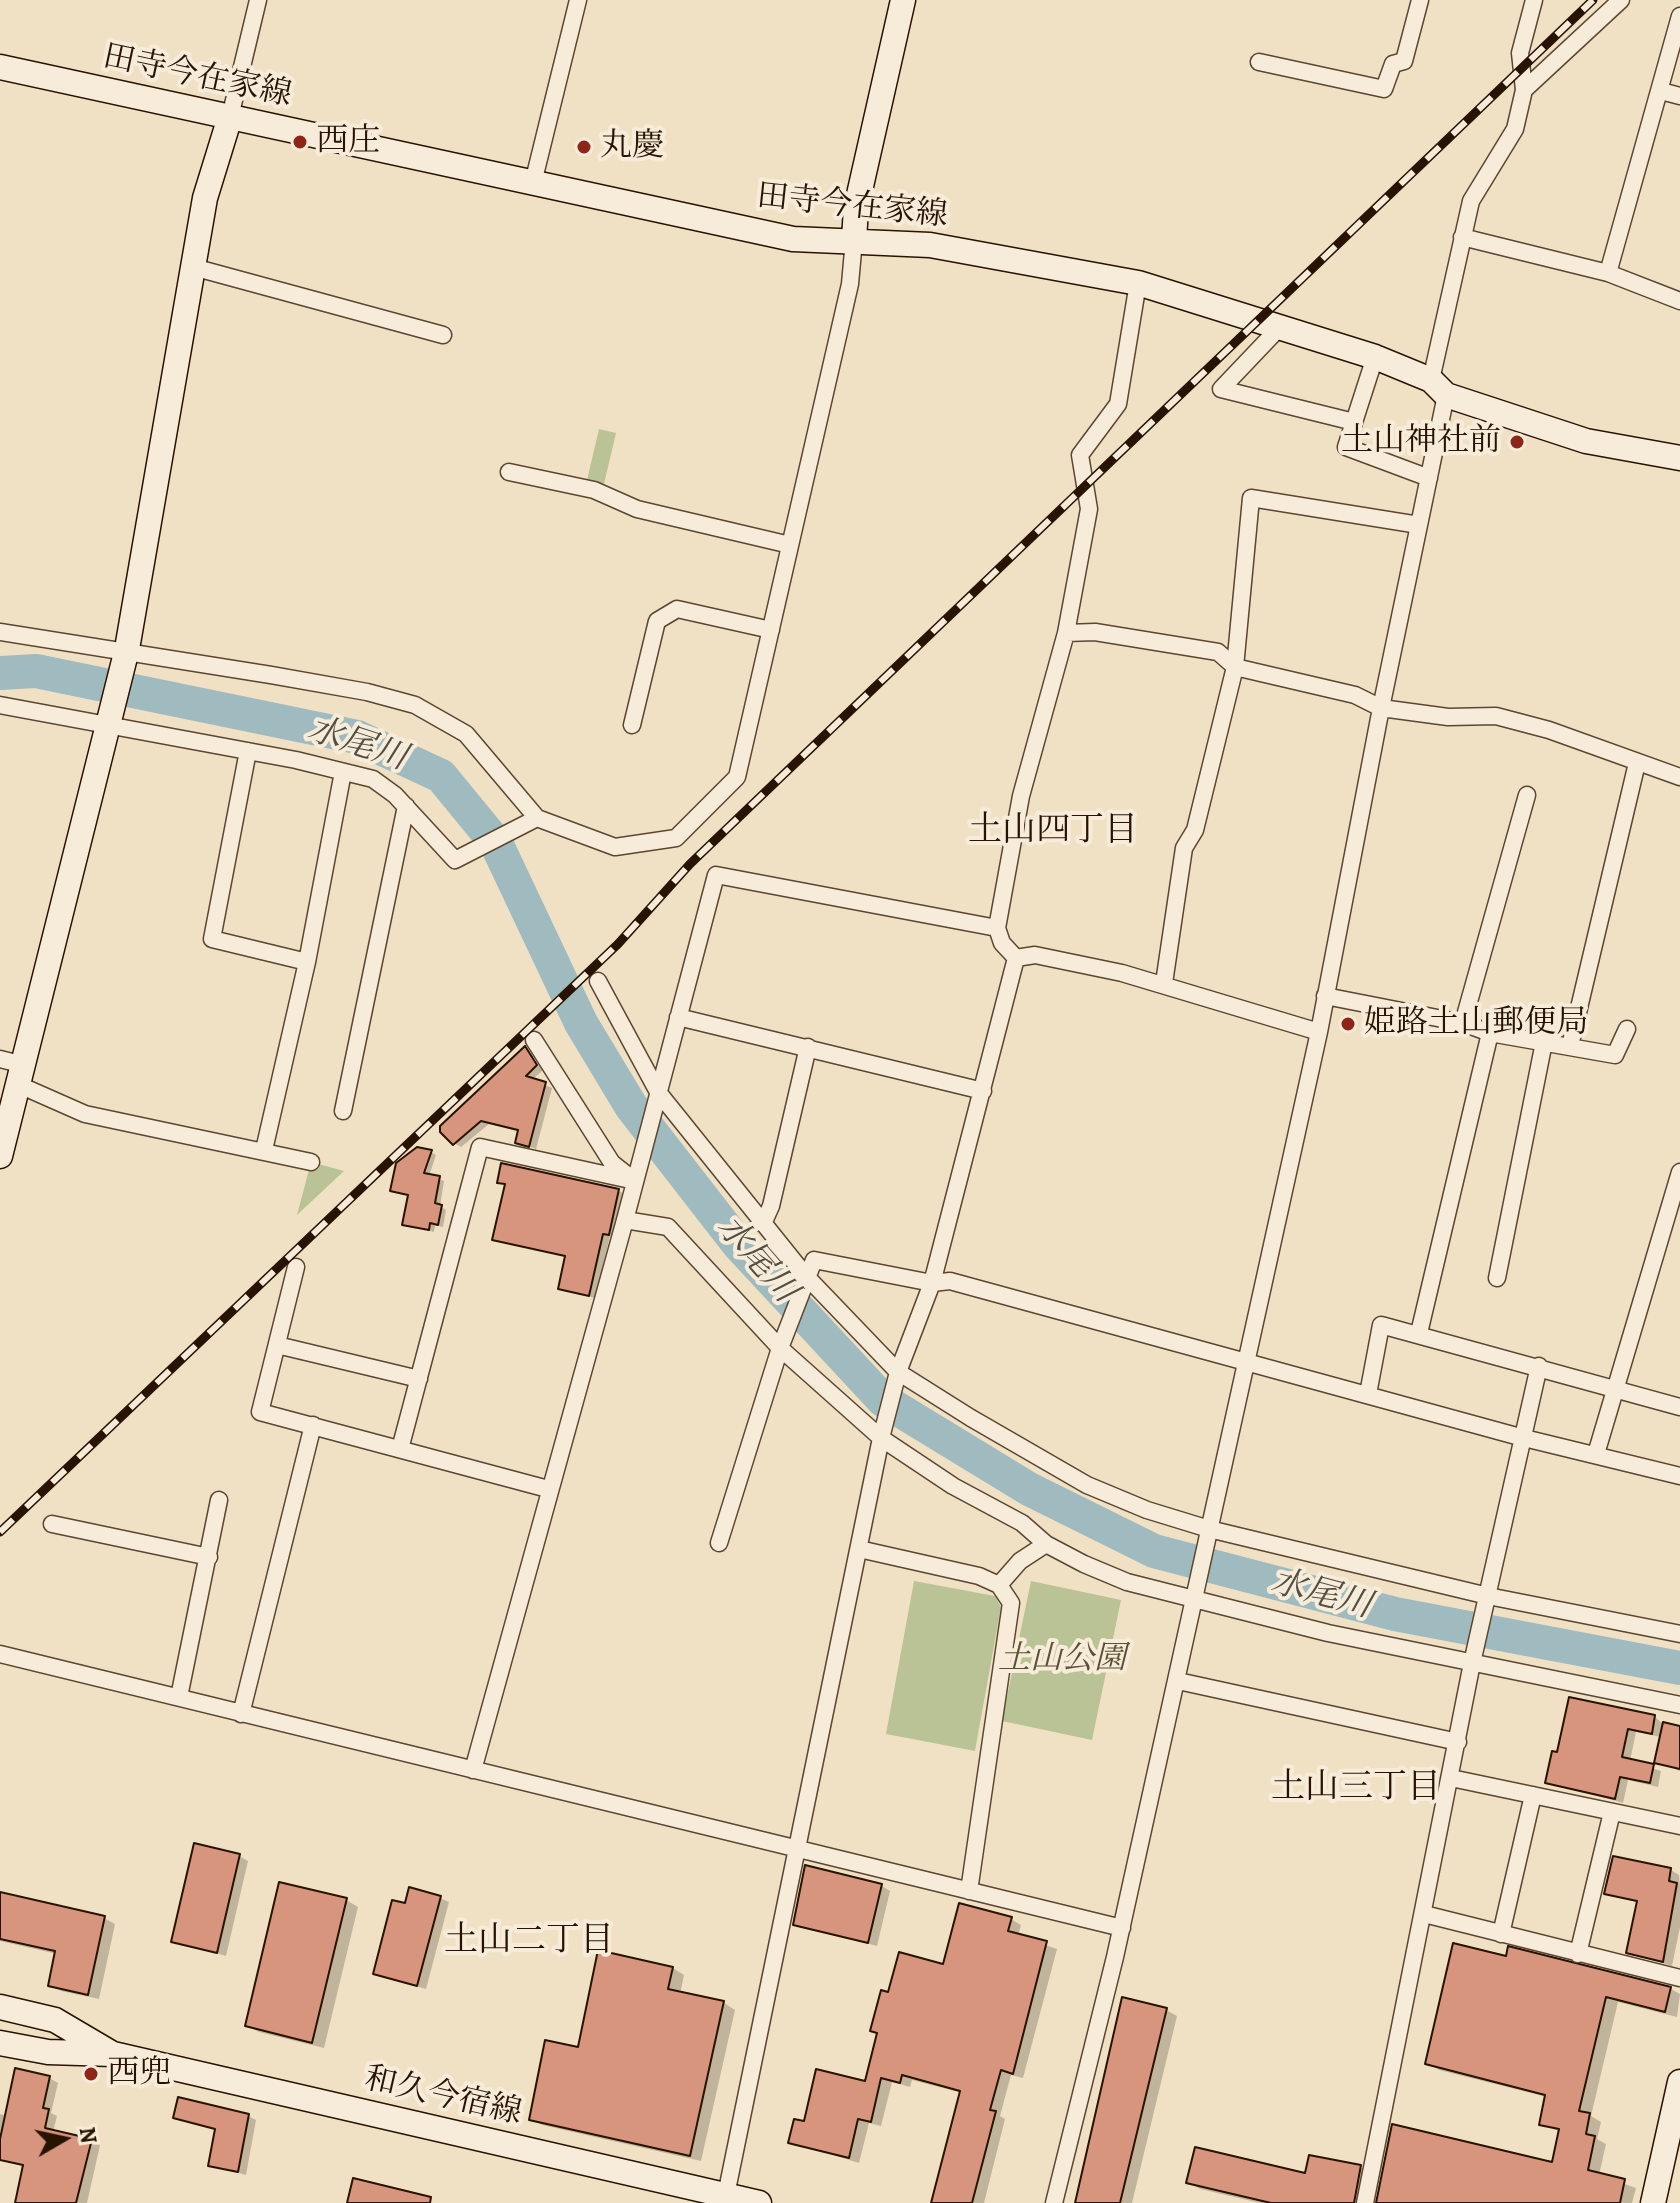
<!DOCTYPE html>
<meta charset="utf-8">
<style>
body{margin:0}
#map{position:relative;width:1680px;height:2203px;overflow:hidden;background:#f1e1c4;font-family:Alegreya,serif}
canvas{display:block}
.north{position:absolute;left:24px;top:2099px;width:80px;height:80px;-webkit-text-stroke:6px #f6ecd9;paint-order:stroke;rotate:81deg;font-size:22px;font-weight:700;line-height:32px;text-align:center;color:#281300}
.north::after{content:'';display:block;margin:auto;width:28px;height:36px;background:#281300;clip-path:polygon(50% 0,100% 100%,50% 72%,0 100%)}
</style>
<div id="map">
<canvas width="1680" height="2203"></canvas>
<div class="north">N</div>
</div>
<script>
const context = document.querySelector('canvas').getContext('2d');
context.lineJoin = 'round';
function fillPath(path, color) { context.fillStyle = color; context.fill(path, 'evenodd'); }
const poly = rows => new Path2D(rows.map(r => 'M' + r).join(''));
function stroke(path, color, width, dash) { context.strokeStyle = color; context.lineWidth = width; context.lineCap = dash ? 'butt' : 'round'; context.setLineDash(dash || []); context.stroke(path); }
function drawText(font, color, halo, rows, align = 'center') {
  context.font = font + ' Alegreya,"Noto Serif JP",serif'; context.lineWidth = 8; context.setLineDash([]); context.textBaseline = 'middle'; context.strokeStyle = halo; context.fillStyle = color; for (const [text, x, y, turn = 0] of rows) {
    context.save(); context.translate(x, y); context.rotate((+turn || 0) * Math.PI / 180); context.textAlign = isNaN(turn) ? turn : align; if (halo) context.strokeText(text, 0, 0); context.fillText(text, 0, 0); context.restore();
  }
}
fillPath(poly([
 [599,429,616,433,604,484,587,480],
 [311,1162,344,1171,297,1215],
 [914,1581,995,1596,1001,1607,975,1751,886,1734],
 [1031,1581,1121,1600,1092,1740,1002,1721]
]), '#b9c395');
fillPath(poly([
 [525,1049,543,1070,532,1080,552,1088,536,1149,518,1142,520,1132,489,1124,461,1147,454,1143],
 [431,1152,436,1155,429,1176,444,1181,440,1206,446,1210,443,1227,435,1225,434,1232,404,1224,410,1195,392,1190],
 [499,1182,618,1191,625,1194,615,1237,610,1236,595,1298,560,1288,567,1257,495,1239,506,1186],
 [1655,1717,1663,1724,1680,1727,1680,1771,1656,1762,1661,1737,1636,1732,1630,1761,1661,1771,1658,1787,1628,1780,1623,1803,1547,1782,1554,1753],
 [239,1856,248,1861,226,1956,174,1941],
 [1671,1870,1679,1875,1680,1887,1680,1927,1672,1966,1628,1952,1639,1903,1606,1893],
 [882,1886,890,1891,877,1946,795,1924],
 [0,1893,104,1918,115,1924,99,1999,61,1991,50,1985,57,1954,0,1941],
 [440,1898,449,1902,426,1989,375,1974,406,1906],
 [346,1900,358,1907,324,2048,259,2032,247,2026],
 [1011,1919,1021,1925,1018,1936,1057,1949,1023,2078,1011,2075,1000,2116,1005,2119,984,2203,933,2203,962,2093,912,2080,910,2087,892,2082,881,2126,869,2123,859,2163,791,2142,805,2124,866,2083,890,1994,945,1966],
 [1510,1949,1671,1989,1680,1994,1677,2017,1618,2002,1591,2116,1601,2122,1597,2139,1606,2144,1599,2175,1636,2188,1632,2203,1378,2203,1554,2164,1561,2132,1541,2124,1547,2097,1439,2070,1428,2063,1508,1958],
 [673,1968,684,1975,680,1994,724,2003,735,2010,701,2161,542,2125,531,2119,579,2049],
 [1166,2010,1177,2016,1132,2203,1077,2203],
 [49,2078,58,2083,51,2113,57,2116,53,2132,100,2145,87,2203,17,2203,25,2167,0,2160,0,2114,7,2116],
 [248,2116,256,2120,246,2175,211,2165,217,2130,176,2117],
 [1360,2167,1372,2174,1367,2203,1260,2203,1200,2189,1188,2182,1307,2175]
]), '#0003');
stroke(poly([
 [0,673,36,671,357,737,441,776,496,843,581,1023,631,1106,739,1245,883,1400,1029,1489,1154,1551,1395,1614,1680,1668]
]), '#a0bbbf', 34);
const building = poly([
 [525,1046,537,1065,526,1076,546,1082,529,1147,515,1143,518,1130,481,1121,453,1145,440,1132,440,1126,525,1046],
 [417,1147,432,1150,424,1173,440,1176,435,1203,442,1205,438,1225,430,1223,429,1230,402,1225,408,1195,390,1191,396,1163,417,1147],
 [501,1163,619,1189,609,1235,603,1234,589,1296,558,1289,565,1256,492,1240,505,1184,497,1183,501,1163],
 [1569,1697,1655,1715,1652,1734,1628,1729,1622,1757,1654,1764,1650,1783,1620,1777,1615,1799,1545,1783,1552,1751,1557,1752,1569,1697],
 [1663,1722,1680,1726,1680,1769,1654,1763,1663,1722],
 [194,1843,240,1854,217,1953,171,1942,194,1843],
 [1613,1856,1671,1868,1669,1881,1677,1883,1663,1962,1626,1953,1637,1901,1604,1894,1613,1856],
 [805,1865,882,1884,868,1943,793,1925,805,1865],
 [279,1882,347,1898,312,2043,245,2026,279,1882],
 [409,1887,441,1896,417,1986,373,1974,392,1900,405,1903,409,1887],
 [0,1892,105,1916,88,1995,48,1986,55,1951,0,1939,0,1892],
 [959,1903,1012,1917,1008,1931,1047,1941,1013,2074,1001,2070,990,2110,996,2111,972,2203,931,2203,960,2091,902,2075,900,2083,881,2078,871,2122,858,2119,849,2158,788,2143,794,2119,804,2121,816,2069,865,2081,877,2033,870,2031,881,1990,888,1992,899,1952,943,1964,959,1903],
 [1453,1943,1506,1956,1508,1946,1671,1987,1665,2012,1606,1997,1579,2111,1590,2113,1586,2134,1595,2136,1588,2170,1625,2179,1620,2203,1376,2203,1392,2124,1552,2162,1559,2129,1539,2125,1545,2095,1425,2064,1453,1943],
 [598,1950,673,1967,668,1989,724,2001,690,2156,529,2120,545,2040,578,2047,598,1950],
 [1122,1997,1167,2008,1120,2203,1075,2203,1122,1997],
 [15,2068,50,2076,43,2108,49,2109,45,2128,92,2139,76,2203,15,2203,23,2165,0,2160,0,2139,15,2068],
 [178,2097,249,2114,238,2172,208,2166,215,2129,173,2118,178,2097],
 [1195,2147,1305,2173,1309,2155,1361,2165,1354,2203,1271,2203,1186,2183,1195,2147],
 [353,2178,431,2197,430,2203,347,2203,353,2178]
]);
fillPath(building, '#d8957d');
stroke(building, '#281300', 2);
const street = poly([
 [1259,62,1384,89,1393,64,1404,61,1420,0],
 [1524,90,1621,0],
 [1661,91,1680,96],
 [230,117,258,0],
 [533,183,578,0],
 [1462,237,1608,273,1680,301],
 [193,267,443,335],
 [1608,273,1680,16],
 [1280,327,1221,389,1354,422],
 [1375,357,1346,447,1429,478],
 [1431,380,1471,201,1515,129,1524,90,1520,53,1534,0],
 [509,472,594,490,637,509,790,545],
 [0,632,271,675,367,692,415,705,466,734,537,818,615,847,676,838,737,777,850,284,854,240],
 [1066,633,1095,632,1218,652,1235,667,1355,695,1381,708,1448,717,1496,716,1549,730,1680,777],
 [0,705,296,760,373,779,395,795,455,860,537,818],
 [632,725,657,621,677,609,771,630],
 [248,751,212,939,307,962],
 [1016,958,1002,943,997,928,1021,796,1066,633,1089,509,1080,455,1118,404,1138,283],
 [1016,958,1035,955,1122,973,1319,1032],
 [598,981,658,1092,805,1275,898,1372,971,1418,1087,1485,1147,1510,1209,1529,1488,1596,1680,1634],
 [1164,983,1184,848,1195,830,1235,667,1251,498,1419,525],
 [1325,996,1463,1023,1490,1033,1615,1055,1627,1029],
 [678,1017,983,1091],
 [1463,1023,1527,795],
 [534,1040,612,1163,631,1178],
 [1570,1046,1637,763],
 [0,1059,24,1065],
 [17,1084,85,1114,311,1162],
 [343,1111,406,806],
 [264,1150,307,962,343,772],
 [625,1220,668,1227,780,1348,881,1438,953,1486,1022,1523,1046,1544,1084,1564,1127,1582,1328,1633,1680,1705],
 [763,1224,771,1206,808,1047],
 [296,1267,260,1412,548,1489],
 [1497,1278,1544,1042],
 [1419,1333,1490,1033],
 [277,1345,419,1379],
 [1368,1394,1381,1325,1680,1407],
 [400,1449,480,1147,635,1181],
 [1596,1454,1680,1172],
 [52,1524,209,1557],
 [719,1543,780,1348,814,1260,932,1283,950,1281,1520,1437,1680,1476],
 [859,1549,979,1576,999,1585,1011,1603,969,1891],
 [999,1585,1020,1561,1046,1544],
 [0,1654,1122,1928],
 [1178,1681,1458,1742],
 [179,1697,219,1500],
 [241,1714,313,1425],
 [473,1770,625,1220,716,875,997,928],
 [1451,1778,1680,1826],
 [1424,1914,1680,1978],
 [1501,1934,1533,1795],
 [1578,1954,1612,1812],
 [726,2195,881,1438,898,1372,932,1283,1016,958],
 [1054,2203,1115,1957,1319,1032,1381,708,1446,395],
 [1365,2203,1472,1663,1539,1366]
]);
const secondary = poly([
 [0,67,793,239,930,245,1138,283,1375,357,1431,380,1446,395,1586,441,1680,458],
 [854,240,856,208,903,0],
 [0,1156,127,649,205,198,230,117],
 [0,2007,55,2020,111,2053],
 [0,2043,48,2052,113,2054,759,2203],
 [1653,2203,1680,2082]
]);
stroke(street, '#5a4631', 19);
stroke(secondary, '#281300', 27);
stroke(street, '#f6ecd9', 16);
stroke(secondary, '#f6ecd9', 24);
const rail = poly([
 [0,1532,618,944,690,864,1593,0]
]);
stroke(rail, '#281300', 9);
stroke(rail, '#f6ecd9', 6, [18]);
for (const [x, y, r, color] of [
 [300,142,8,"#8f2418"],
 [584,147,8,"#8f2418"],
 [1517,442,8,"#8f2418"],
 [1348,1024,8,"#8f2418"],
 [91,2074,8,"#8f2418"]
]) { const dot = new Path2D(); dot.arc(x, y, r, 0, 2 * Math.PI); context.fillStyle = color; context.fill(dot); stroke(dot, '#f6ecd9', 3); }
drawText('32px', '#281300', '#f6ecd9', [
 ["田寺今在家線",197,77,12],
 ["田寺今在家線",852,207,6],
 ["和久今宿線",443,2097,13]
]);
drawText('32px', '#281300', '#f6ecd9', [
 ["西庄",316,142],
 ["丸慶",600,147],
 ["土山神社前",1501,442,"right"],
 ["姫路土山郵便局",1364,1024],
 ["西兜",107,2074]
], 'left');
drawText('italic 32px', '#5b5134', '#f6ecd9', [
 ["土山公園",1062,1660]
]);
drawText('italic 34px', '#524e43', '#f6ecd9', [
 ["水尾川",357,745,18],
 ["水尾川",756,1260,49],
 ["水尾川",1321,1595,15]
]);
drawText('34px', '#281300', '#f6ecd9', [
 ["土山四丁目",1053,832],
 ["土山三丁目",1356,1789],
 ["土山二丁目",529,1942]
]);
</script>
